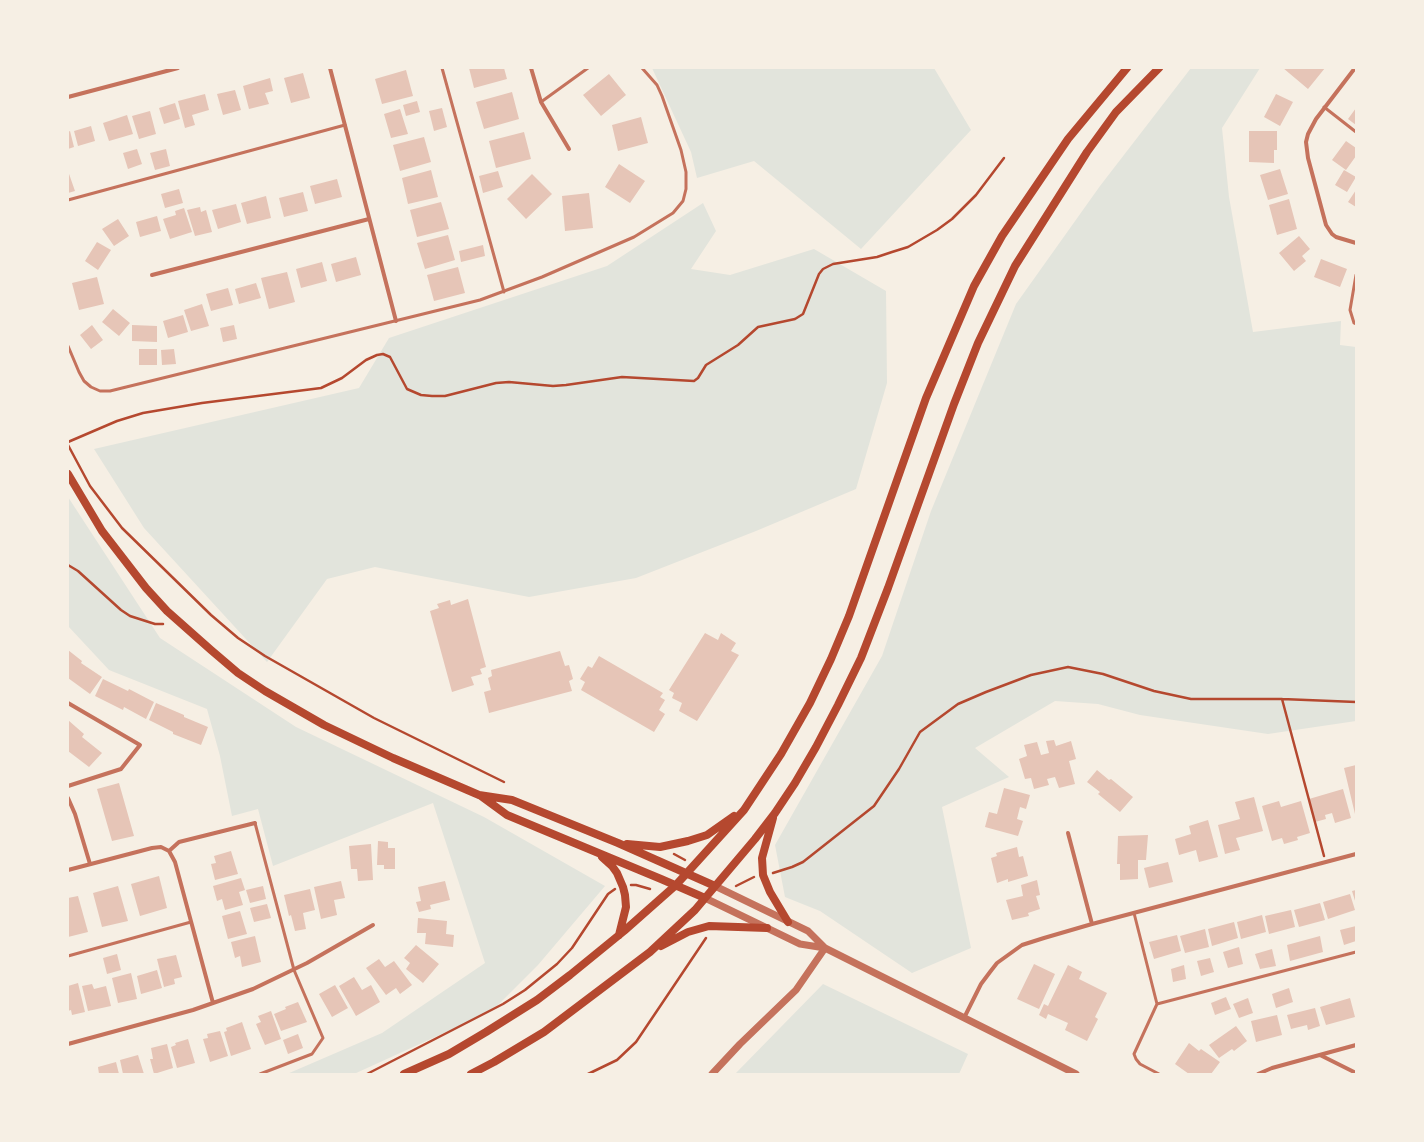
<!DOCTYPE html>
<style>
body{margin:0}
#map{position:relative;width:1424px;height:1142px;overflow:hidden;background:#f6efe4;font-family:"Space Grotesk",sans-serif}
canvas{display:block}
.frame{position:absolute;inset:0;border:69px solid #f6efe4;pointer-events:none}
</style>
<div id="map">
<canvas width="1424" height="1142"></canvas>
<div class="frame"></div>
</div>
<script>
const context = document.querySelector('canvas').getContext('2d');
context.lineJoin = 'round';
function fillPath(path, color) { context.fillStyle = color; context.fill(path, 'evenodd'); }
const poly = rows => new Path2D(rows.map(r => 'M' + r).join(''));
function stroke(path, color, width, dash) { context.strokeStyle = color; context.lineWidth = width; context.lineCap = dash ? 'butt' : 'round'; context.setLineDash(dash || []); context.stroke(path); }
fillPath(poly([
 [652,68,934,68,971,130,861,249,754,161,697,178,691,152],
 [1191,68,1260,68,1222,128,1229,197,1253,332,1341,321,1340,345,1356,347,1356,721,1268,734,1140,715,1098,704,1055,701,975,748,1009,777,942,807,971,948,912,973,820,911,785,897,775,845,882,656,931,511,1016,304,1100,186],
 [703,203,716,231,691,269,730,275,814,249,886,291,887,383,856,489,756,531,636,578,529,597,375,567,327,579,267,662,144,528,94,449,359,388,389,338,607,266],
 [68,497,160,638,296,727,484,817,605,886,538,965,492,1011,354,1074,287,1074,382,1033,485,963,433,803,273,866,258,809,232,816,220,756,207,709,109,670,68,626],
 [823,984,968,1054,959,1074,735,1074]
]), '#e2e4dc');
fillPath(poly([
 [469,68,504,68,507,79,474,88],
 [1283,68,1325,68,1308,89],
 [406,70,413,96,382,104,375,79],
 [303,73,310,98,291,103,284,78],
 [609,74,626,95,601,116,583,95],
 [270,78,273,91,265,93,269,104,249,109,243,86],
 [235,90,241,110,223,115,217,94],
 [512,92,519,119,484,129,476,102],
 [205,94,209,110,192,115,195,125,185,128,178,101],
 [1276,94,1293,102,1280,126,1264,117],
 [417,101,420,112,406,116,403,105],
 [175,103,180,119,164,124,159,108],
 [442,108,447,127,434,131,429,111],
 [1356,108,1356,125,1348,119],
 [400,109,408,134,391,138,384,114],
 [150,111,156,134,139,139,132,116],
 [127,115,133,134,109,141,103,123],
 [641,117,648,143,618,151,612,125],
 [91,126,95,141,78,146,74,131],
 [70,131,74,147,68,149,68,132],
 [1249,131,1277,131,1277,150,1274,150,1274,163,1249,162],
 [524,132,531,159,496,168,489,141],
 [424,137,431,162,400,171,393,145],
 [1346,141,1356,148,1356,156,1346,170,1332,160],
 [137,149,142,164,128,169,123,153],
 [166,149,170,166,155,170,150,153],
 [619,164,645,181,630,203,605,187],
 [1280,169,1288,194,1268,200,1260,175],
 [431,170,438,197,408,204,402,178],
 [1344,170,1356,177,1347,192,1335,185],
 [68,171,75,191,68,193],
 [498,171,503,187,483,193,479,176],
 [532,174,552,194,526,219,507,199],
 [337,179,342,197,315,204,310,186],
 [179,189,183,203,165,208,161,194],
 [1356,190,1356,207,1348,202],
 [303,192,308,211,284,217,279,198],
 [589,193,593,228,565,231,562,196],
 [266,196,271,218,247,224,241,203],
 [1289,199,1297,229,1277,235,1269,205],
 [441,202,449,229,417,237,410,210],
 [236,204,241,222,218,229,212,210],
 [200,207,201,212,206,210,212,232,195,236,187,210],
 [184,208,192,232,170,239,163,219,176,215,175,211],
 [157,216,161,231,140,237,136,222],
 [118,219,129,236,114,246,102,229],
 [448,235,455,260,425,269,417,243],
 [1299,236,1310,249,1302,256,1306,261,1294,271,1279,253],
 [97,242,111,250,98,270,85,261],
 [483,245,485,256,461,262,459,251],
 [356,257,361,275,336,282,331,264],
 [1321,259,1347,269,1340,287,1314,277],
 [322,262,327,281,301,288,296,269],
 [458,267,465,293,434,301,427,275],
 [287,272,295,302,269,309,261,278],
 [97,277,104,304,79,310,72,283],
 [256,283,261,298,239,304,235,289],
 [228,288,233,305,211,311,206,294],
 [202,304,209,326,191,331,184,310],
 [113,309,130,323,119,336,102,322],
 [183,315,188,332,168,338,163,321],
 [92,325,103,340,91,349,80,335],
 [132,325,157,326,157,342,132,341],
 [234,325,237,339,223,342,220,328],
 [139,349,157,349,157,365,139,365],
 [174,349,176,364,162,365,161,350],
 [468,599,486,667,480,669,482,674,471,677,474,685,452,692,430,611,439,608,437,604,450,600,451,605],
 [705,633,718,640,721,633,736,643,731,651,739,655,697,721,679,711,682,703,672,698,674,693,669,690],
 [68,650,82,661,81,663,102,677,90,694,68,678],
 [560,651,565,666,569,665,573,679,569,681,572,691,489,713,484,692,491,690,488,678,492,676,491,670],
 [599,656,663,693,660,697,665,700,659,710,665,714,654,732,581,690,585,682,580,679,588,666,592,668],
 [103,679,128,691,129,689,154,702,146,719,124,707,123,710,95,696],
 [156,703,184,715,184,717,208,727,201,745,173,734,173,732,149,720],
 [68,720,84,734,82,737,102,753,89,767,68,751],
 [1054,740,1056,746,1071,741,1076,759,1069,761,1075,784,1059,788,1055,777,1047,779,1049,785,1034,789,1031,778,1025,779,1019,759,1027,756,1024,745,1037,742,1041,755,1049,753,1046,741],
 [1356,765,1356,814,1355,814,1344,768],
 [1097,770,1109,780,1111,779,1133,797,1120,812,1098,794,1100,792,1087,782],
 [119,783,134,836,112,841,97,789],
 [1004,788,1030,795,1026,809,1020,807,1017,819,1023,821,1018,836,985,827,989,812,997,814],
 [1343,789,1351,818,1335,823,1332,813,1325,815,1326,819,1315,822,1309,799],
 [1254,797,1263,831,1236,838,1240,850,1225,854,1218,825,1240,819,1235,802],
 [1279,801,1281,807,1301,801,1310,833,1297,837,1298,840,1284,844,1282,838,1272,841,1262,806],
 [1208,820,1218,857,1199,862,1196,850,1179,855,1175,839,1191,834,1189,826],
 [1148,835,1146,860,1138,860,1138,879,1120,880,1120,864,1117,864,1118,836],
 [378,841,388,842,388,848,395,848,395,869,384,869,384,865,377,865],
 [371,844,373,880,358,881,357,869,351,869,349,846],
 [1017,847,1019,857,1023,856,1028,876,1008,882,1008,879,997,883,991,858,997,856,996,853],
 [231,851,238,874,215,880,211,864,216,863,214,856],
 [1168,862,1173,882,1149,888,1144,868],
 [159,876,167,908,140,916,131,884],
 [241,878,245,890,239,892,243,905,225,910,222,899,217,901,213,886],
 [1037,880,1040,895,1036,896,1040,909,1028,913,1029,916,1012,920,1006,900,1023,896,1021,885],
 [341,881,345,898,334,900,337,915,321,919,314,887],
 [445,881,450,900,430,905,431,909,419,912,416,902,421,901,418,887],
 [118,886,128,921,102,927,93,893],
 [263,886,266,899,250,903,246,890],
 [310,889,315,910,303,913,306,929,295,931,291,915,289,916,284,895],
 [1356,890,1356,904,1352,891],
 [1350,894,1355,910,1328,919,1323,902],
 [78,896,88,932,68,937,68,898],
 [1320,903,1325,920,1299,927,1294,910],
 [267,904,271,918,254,922,250,908],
 [1291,910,1295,927,1269,934,1265,916],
 [240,911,247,934,228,939,222,916],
 [1262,915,1266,932,1241,939,1237,922],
 [418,918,447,921,446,934,454,935,453,947,425,944,426,933,417,933],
 [1234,922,1238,938,1212,946,1208,929],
 [1356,926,1356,941,1344,945,1340,930],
 [1205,929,1209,947,1185,953,1180,936],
 [1177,935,1181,951,1154,959,1149,942],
 [255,936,261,962,242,967,240,956,235,958,231,942],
 [1320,936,1323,952,1290,961,1287,945],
 [416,945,439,964,423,983,406,969,410,963,404,958],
 [1239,947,1243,964,1228,968,1223,952],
 [1272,949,1276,966,1260,969,1255,954],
 [117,954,121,970,107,974,103,958],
 [176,955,182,977,174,979,175,984,164,987,157,959],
 [1210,958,1214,972,1201,976,1197,961],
 [379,959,385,967,394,961,412,985,400,994,396,988,386,995,366,968],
 [1034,964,1055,974,1039,1009,1017,999],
 [1068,965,1082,972,1079,979,1107,993,1095,1017,1098,1019,1087,1041,1065,1030,1068,1023,1048,1014,1046,1019,1039,1015,1044,1004,1048,1006],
 [1184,965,1186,979,1173,982,1171,969],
 [157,970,162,988,141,994,137,976],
 [131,973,137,999,118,1003,112,978],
 [354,977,362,990,371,985,380,1002,356,1016,339,986],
 [78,983,85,1012,72,1015,71,1010,68,1011,68,986],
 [92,984,94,989,106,986,111,1006,88,1011,82,986],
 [335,985,348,1008,332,1017,319,994],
 [1289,988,1293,1002,1276,1008,1272,994],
 [1226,997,1231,1009,1215,1015,1211,1003],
 [1248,998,1253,1013,1239,1018,1233,1004],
 [1350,998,1355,1017,1326,1025,1320,1007],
 [298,1002,307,1022,281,1031,274,1014,286,1009,285,1007],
 [1315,1008,1320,1026,1308,1030,1307,1025,1291,1029,1287,1015],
 [271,1011,281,1039,265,1045,256,1024,261,1022,258,1016],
 [1277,1015,1282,1035,1256,1042,1251,1021],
 [242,1022,251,1049,231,1056,224,1032,227,1031,226,1028],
 [1236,1026,1247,1041,1234,1051,1232,1049,1219,1058,1209,1045],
 [220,1031,228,1056,210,1062,203,1039,208,1038,207,1034],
 [298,1034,303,1048,288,1054,283,1040],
 [188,1039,195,1063,177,1068,171,1047,176,1045,175,1043],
 [1189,1043,1199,1051,1201,1049,1220,1062,1211,1074,1189,1074,1175,1064],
 [167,1044,173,1068,154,1074,150,1059,153,1059,151,1048],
 [138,1055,144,1074,123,1074,120,1060],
 [116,1062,119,1074,99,1074,98,1067]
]), '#e6c5b7');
stroke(poly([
 [68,442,117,421,143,413,202,403,321,388,342,378,366,360,377,355,383,354,390,357,407,389,421,395,432,396,445,396,496,383,509,382,553,386,566,385,622,377,694,381,698,378,706,365,738,345,758,327,795,319,803,314,819,274,823,269,833,264,877,257,892,252,908,247,937,230,952,219,976,195,1004,158],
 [68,445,90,486,122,528,211,615,238,638,265,656,374,718,504,782],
 [68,565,78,571,121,610,130,616,155,624,163,624],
 [1282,699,1324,856],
 [674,854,685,860],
 [773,873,792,867,803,862,874,806,899,769,920,732,958,704,986,692,1031,675,1068,667,1103,674,1154,691,1191,699,1282,699,1356,702],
 [631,885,636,885,650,889],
 [736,886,754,877],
 [367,1074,503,1004,525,990,557,964,572,948,608,894,615,889],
 [588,1074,617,1060,636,1042,706,938]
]), '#b5482f', 2.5);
stroke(poly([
 [442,68,504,292],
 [541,102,588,68],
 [1324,107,1356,132],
 [68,200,345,125],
 [1356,275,1350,310,1354,323,1356,324],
 [68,346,79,372,84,381,91,387,100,391,110,391,480,300,542,277,634,237,673,213,683,201,686,189,686,172,681,150,662,96,657,85,642,68],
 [255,823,294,970,323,1038,312,1054,260,1074],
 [1134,913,1157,1004,1134,1054,1136,1059,1140,1064,1159,1074],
 [68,956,191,922],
 [1157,1004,1356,952]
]), '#c5725c', 3);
stroke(poly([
 [330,68,396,321],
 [531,68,541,102,569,149],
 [1355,68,1316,119,1308,134,1306,142,1308,158,1326,225,1332,234,1336,237,1356,243],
 [68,97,178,68],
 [152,275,369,219],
 [68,703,140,745,121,769,68,786],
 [68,798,75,814,90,864],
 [1068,833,1092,924],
 [169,851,179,842,255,823],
 [68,870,152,848,161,847,169,851,175,862,213,1003],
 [964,1018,981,984,990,972,997,963,1022,945,1044,938,1092,924,1356,854],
 [68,1044,193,1010,253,989,307,963,373,925],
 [1320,1055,1356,1073],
 [1258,1074,1272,1068,1356,1045]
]), '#c5725c', 4);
stroke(poly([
 [715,886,808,931,825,948,1076,1074],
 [705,898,800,944,825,948],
 [712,1074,740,1044,796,990,825,948]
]), '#c5725c', 7);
stroke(poly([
 [68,474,102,531,146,588,167,611,211,650,238,673,265,691,324,725,393,758,479,795,512,800,618,843,715,886],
 [481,796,507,815,661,879,705,898],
 [773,818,762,858,763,875,770,892,788,922],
 [627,844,660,847,688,841,707,835,734,816],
 [602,857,612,866,617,873,623,887,625,895,626,907,619,935],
 [661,946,688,932,709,926,767,928],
 [404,1074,449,1054,486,1032,537,1000,570,975,624,931,676,885,744,810,781,754,810,703,831,659,849,616,926,398,974,286,1002,236,1068,139,1127,68],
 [471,1074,494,1062,544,1032,650,952,695,910,755,839,775,813,795,783,816,747,838,705,861,658,888,588,954,404,978,343,1015,266,1087,152,1116,112,1159,68]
]), '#b5482f', 8);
</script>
